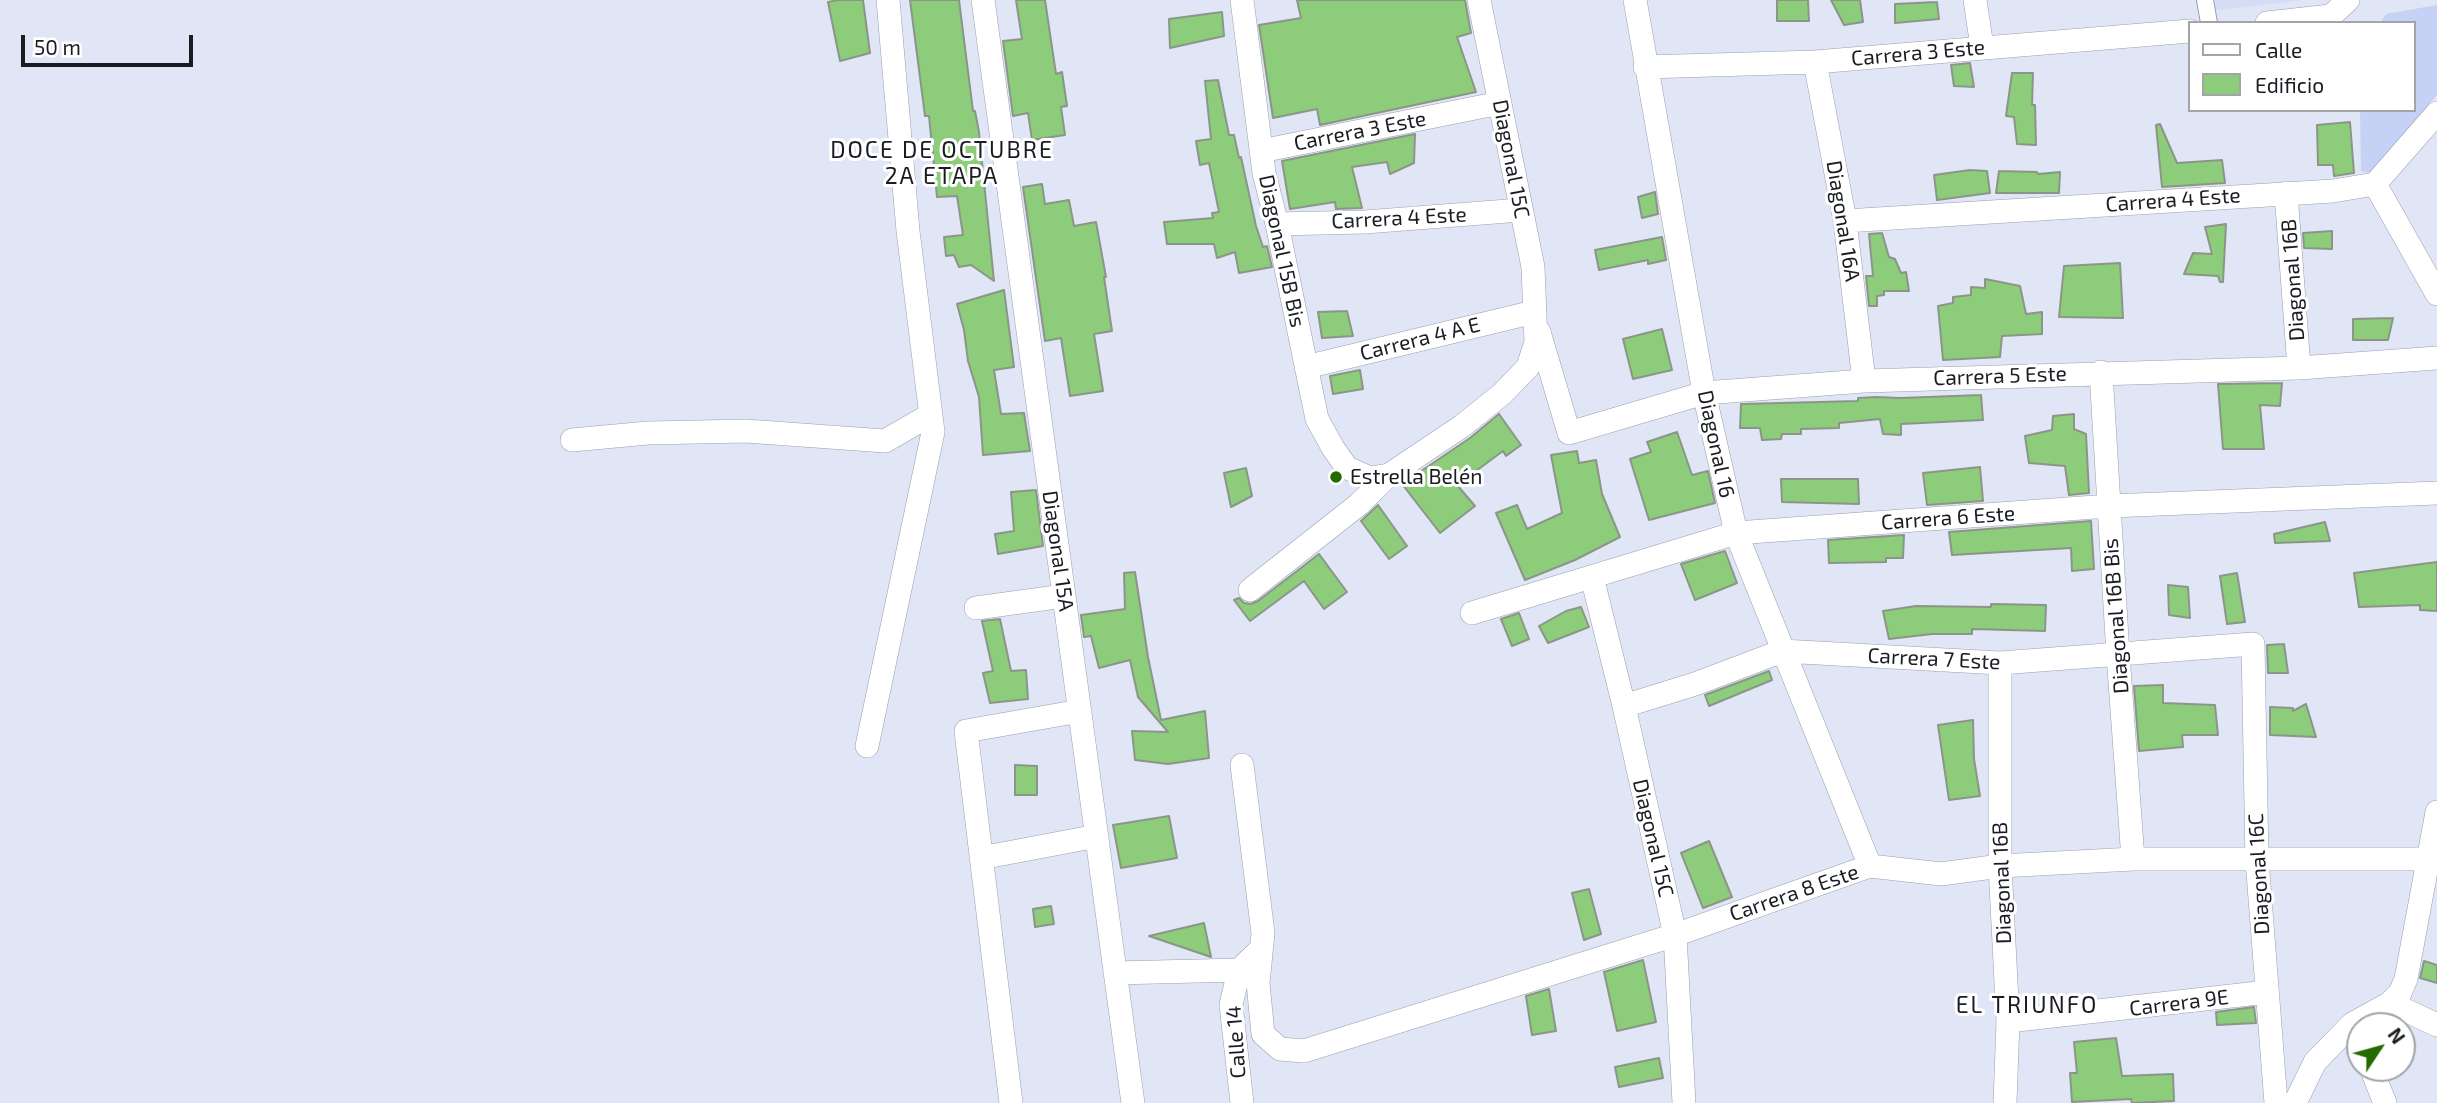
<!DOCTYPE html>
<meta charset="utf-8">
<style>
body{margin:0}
#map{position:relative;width:2437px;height:1103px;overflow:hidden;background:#e0e6f6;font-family:"Exo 2",sans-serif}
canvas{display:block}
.legend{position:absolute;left:2188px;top:21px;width:228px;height:91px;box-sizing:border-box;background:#fff;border:2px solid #a3a4a7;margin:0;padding:9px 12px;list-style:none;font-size:21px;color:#1a1c22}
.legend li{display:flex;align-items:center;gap:14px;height:35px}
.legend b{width:35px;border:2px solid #a3a4a7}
.north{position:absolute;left:2346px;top:1012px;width:70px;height:70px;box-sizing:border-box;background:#fff;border:2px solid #a3a4a7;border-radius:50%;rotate:54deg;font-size:19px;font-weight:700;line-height:28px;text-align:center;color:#1a1c22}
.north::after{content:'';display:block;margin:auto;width:24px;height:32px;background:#266a01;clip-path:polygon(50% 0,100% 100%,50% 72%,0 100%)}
.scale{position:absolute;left:21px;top:35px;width:172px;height:32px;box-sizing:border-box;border:4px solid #1a1c22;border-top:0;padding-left:9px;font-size:21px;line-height:24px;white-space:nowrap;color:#1a1c22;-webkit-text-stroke:5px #fff;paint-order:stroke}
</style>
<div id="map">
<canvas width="2437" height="1103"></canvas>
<ul class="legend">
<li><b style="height:9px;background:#fff"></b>Calle</li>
<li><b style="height:19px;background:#8dcc7a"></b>Edificio</li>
</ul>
<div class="north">N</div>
<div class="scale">50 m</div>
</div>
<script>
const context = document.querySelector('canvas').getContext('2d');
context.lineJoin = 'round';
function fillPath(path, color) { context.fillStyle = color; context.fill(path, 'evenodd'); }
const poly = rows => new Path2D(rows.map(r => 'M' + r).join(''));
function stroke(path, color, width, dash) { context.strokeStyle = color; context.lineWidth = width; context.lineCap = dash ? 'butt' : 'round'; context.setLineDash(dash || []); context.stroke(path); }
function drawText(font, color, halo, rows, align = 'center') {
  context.font = font + ' "Exo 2",sans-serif'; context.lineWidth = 6; context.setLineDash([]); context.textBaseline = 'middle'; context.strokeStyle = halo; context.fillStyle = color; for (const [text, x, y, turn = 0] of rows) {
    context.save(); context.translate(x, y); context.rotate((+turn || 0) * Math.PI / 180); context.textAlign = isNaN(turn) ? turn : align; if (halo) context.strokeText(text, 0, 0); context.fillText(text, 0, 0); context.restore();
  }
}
fillPath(poly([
 [2211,0,2303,0,2213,11]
]), '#d5ddf5');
fillPath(poly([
 [2437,5,2437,95,2371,173,2361,171,2360,110,2414,110,2414,23,2380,23,2386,14]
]), '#c5d1f5');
const building = poly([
 [838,0,863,0,870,53,840,61,828,2,838,0],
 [910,0,959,0,973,111,975,111,979,132,994,281,971,265,959,267,954,255,946,256,944,237,963,235,957,196,937,197,929,116,925,116,910,0],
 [1016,0,1045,0,1056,74,1062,72,1067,106,1061,107,1065,135,1032,140,1028,113,1013,116,1003,41,1022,39,1016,0],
 [1297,0,1465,0,1471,33,1457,37,1476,92,1320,125,1317,109,1273,118,1259,25,1301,18,1297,0],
 [1777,0,1808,0,1809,21,1777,21,1777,0],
 [1831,0,1860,0,1863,22,1844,25,1831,0],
 [1937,2,1939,19,1895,23,1895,4,1937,2],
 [1222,12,1224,36,1170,48,1169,19,1222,12],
 [1970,63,1974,87,1954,86,1951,65,1970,63],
 [2012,73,2033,73,2032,105,2035,105,2036,145,2017,144,2014,117,2006,116,2012,73],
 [1218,80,1229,135,1234,135,1239,158,1241,157,1256,226,1263,247,1267,246,1272,267,1239,273,1235,252,1217,258,1214,244,1167,244,1164,222,1213,218,1212,213,1219,212,1209,163,1200,165,1196,141,1211,139,1205,81,1218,80],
 [2350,122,2354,173,2334,176,2333,165,2318,165,2317,125,2350,122],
 [2160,124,2177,163,2222,160,2225,183,2162,187,2156,125,2160,124],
 [1415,134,1414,163,1390,174,1387,162,1352,167,1362,208,1336,209,1335,202,1290,209,1282,161,1415,134],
 [1970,170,1987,171,1990,193,1937,200,1934,175,1970,170],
 [1999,171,2037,172,2038,174,2060,172,2059,193,1996,193,1999,171],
 [1042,184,1045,204,1069,200,1074,226,1096,222,1106,277,1104,277,1112,331,1094,334,1103,391,1070,396,1061,338,1045,341,1023,187,1042,184],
 [1655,192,1658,214,1642,218,1638,197,1655,192],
 [2226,224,2223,282,2220,282,2218,276,2184,274,2193,253,2212,254,2205,227,2226,224],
 [2332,231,2332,249,2304,248,2303,233,2332,231],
 [1882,233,1889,257,1895,259,1901,273,1906,272,1909,291,1884,291,1884,295,1877,296,1877,306,1869,306,1866,276,1873,276,1869,234,1882,233],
 [1662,237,1666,260,1648,264,1648,260,1599,270,1595,250,1662,237],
 [2120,263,2123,318,2059,317,2064,266,2120,263],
 [1985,279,2020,286,2026,314,2042,312,2042,334,2002,336,2000,357,1943,360,1938,306,1953,303,1953,297,1971,295,1971,287,1985,288,1985,279],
 [1004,290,1014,367,994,370,1001,414,1024,413,1030,451,983,455,979,397,968,361,964,330,957,304,1004,290],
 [1347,311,1353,336,1322,338,1318,312,1347,311],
 [2393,318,2388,340,2353,340,2353,319,2393,318],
 [1662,329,1672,370,1633,379,1623,339,1662,329],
 [1360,370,1363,389,1333,394,1330,376,1360,370],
 [2282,383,2280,406,2260,405,2264,449,2223,449,2218,384,2282,383],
 [1981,395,1983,420,1901,424,1901,435,1883,434,1880,419,1839,423,1839,428,1801,429,1801,434,1782,434,1781,439,1762,440,1760,428,1740,428,1741,404,1858,401,1858,398,1876,397,1901,398,1981,395],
 [1499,414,1521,445,1506,456,1503,451,1457,485,1475,506,1440,533,1402,484,1470,438,1499,414],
 [2074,414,2074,429,2086,434,2089,493,2069,495,2065,466,2029,463,2025,436,2052,430,2053,416,2074,414],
 [1677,432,1692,475,1708,471,1715,503,1649,520,1630,459,1651,452,1647,442,1677,432],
 [1577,451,1579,463,1596,460,1602,494,1620,537,1575,560,1525,580,1496,513,1517,505,1527,529,1562,513,1551,455,1577,451],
 [1980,467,1983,501,1927,505,1923,473,1980,467],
 [1246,468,1252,496,1231,507,1224,473,1246,468],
 [1781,479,1858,479,1859,504,1782,502,1781,479],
 [1036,490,1043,546,998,554,995,534,1014,531,1011,492,1036,490],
 [1378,505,1407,546,1389,559,1361,521,1378,505],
 [2091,521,2094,569,2072,571,2071,548,1952,555,1949,532,2091,521],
 [2325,522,2330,541,2275,543,2274,534,2325,522],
 [1904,535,1903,558,1886,558,1886,562,1829,563,1828,540,1904,535],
 [1725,551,1737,583,1695,600,1681,564,1725,551],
 [1319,554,1347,592,1324,609,1304,581,1250,621,1234,600,1239,598,1244,603,1251,604,1258,601,1319,554],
 [2437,562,2437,611,2420,610,2420,605,2359,607,2354,573,2437,562],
 [1135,572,1148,657,1161,720,1205,711,1209,758,1168,764,1135,760,1132,731,1168,732,1138,697,1130,660,1099,668,1091,636,1084,637,1081,615,1125,609,1124,573,1135,572],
 [2237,573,2245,622,2227,624,2220,576,2237,573],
 [2168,585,2188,587,2190,618,2169,615,2168,585],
 [1991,604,2046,605,2045,631,1972,629,1972,634,1932,634,1889,639,1883,611,1916,606,1991,607,1991,604],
 [1581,607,1589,627,1548,643,1539,626,1566,611,1581,607],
 [1519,613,1529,639,1512,646,1501,619,1519,613],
 [1000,619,1011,671,1026,670,1028,699,990,703,983,673,993,671,982,621,1000,619],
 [2284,644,2288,673,2268,673,2267,645,2284,644],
 [1769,671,1772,680,1709,706,1705,695,1769,671],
 [2163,685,2163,703,2215,705,2218,735,2182,735,2183,747,2139,751,2134,686,2163,685],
 [2306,704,2316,737,2270,735,2270,707,2293,708,2293,711,2306,704],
 [1973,720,1974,759,1980,796,1949,800,1938,725,1973,720],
 [1015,765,1037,766,1037,795,1015,795,1015,765],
 [1169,816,1177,858,1121,868,1113,825,1169,816],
 [1709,841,1732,897,1703,908,1681,853,1709,841],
 [1589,889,1601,934,1584,940,1572,893,1589,889],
 [1051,906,1054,924,1035,927,1033,909,1051,906],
 [1204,923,1211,957,1149,936,1204,923],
 [1643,960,1656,1022,1617,1031,1604,972,1643,960],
 [2424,961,2437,965,2437,983,2420,978,2424,961],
 [1549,989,1556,1031,1532,1035,1526,996,1549,989],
 [2254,1007,2256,1023,2217,1025,2216,1012,2254,1007],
 [2116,1038,2122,1076,2173,1074,2174,1101,2132,1103,2131,1099,2072,1102,2070,1073,2077,1073,2074,1042,2116,1038],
 [1659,1058,1663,1078,1619,1087,1615,1067,1659,1058]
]);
fillPath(building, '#8dcc7a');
stroke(building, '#8b9688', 2);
const pedestrian = poly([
 [2205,0,2209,23]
]);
const minor = poly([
 [983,0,1133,1103],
 [1242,0,1264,173,1277,224,1317,419,1333,448,1347,468,1370,478,1389,475,1462,426,1502,394,1528,367,1536,342,1533,267,1479,0],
 [1635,0,1704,393,1736,533,1870,866],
 [1975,0,1982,47],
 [2267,23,2331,16,2348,0],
 [1815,62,1845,221,1864,381],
 [1645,67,1815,62,2190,31],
 [1261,151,1500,103],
 [2375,184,2437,294],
 [2375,184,2437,113],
 [2286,193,2299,368],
 [1845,221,2333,191,2375,184],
 [1277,224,1365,222,1521,210],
 [1539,332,1569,433,1704,393,1864,381,2299,368,2437,358],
 [1306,367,1534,312],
 [2101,372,2118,655,2133,859],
 [572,440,648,433,746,431,885,441,930,415],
 [1592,577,1624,706,1675,935,1684,1103],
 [1250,590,1358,505,1389,475],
 [976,608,1064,596],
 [1472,613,1736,533,2109,506,2437,493],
 [2000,663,2000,866,2008,1021,2005,1103],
 [1624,706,1695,684,1782,651,2000,663,2253,644,2257,860,2276,1103],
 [867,746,933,432,908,231,888,0],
 [1242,765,1263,933,1258,983,1263,1034,1280,1049,1304,1051,1675,935,1870,866,1941,874,2000,866,2133,859,2429,859],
 [981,858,1097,836],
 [1115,973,1239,970],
 [2390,1003,2437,1025],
 [2008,1021,2267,992],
 [2371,1068,2385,1103],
 [1011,1103,966,731,1080,711],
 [1242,1103,1231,1005,1239,970,1261,949],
 [2295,1103,2315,1062,2352,1024,2390,1003,2400,993,2406,979,2437,812]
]);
stroke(pedestrian, '#9a9faf', 18);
stroke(minor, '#9a9faf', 24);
stroke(pedestrian, '#fff', 16);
stroke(minor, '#fff', 23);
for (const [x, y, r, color] of [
 [1336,477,7,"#266a01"]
]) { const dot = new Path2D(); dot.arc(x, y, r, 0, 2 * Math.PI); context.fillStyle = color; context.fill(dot); stroke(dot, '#fff', 2.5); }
drawText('21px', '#1a1c22', '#fff', [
 ["Carrera 3 Este",1918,53,-5],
 ["Carrera 3 Este",1360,131,-11],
 ["Diagonal 15C",1511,159,79],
 ["Carrera 4 Este",2173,200,-4],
 ["Carrera 4 Este",1399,218,-3],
 ["Diagonal 16A",1843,221,81],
 ["Diagonal 15B Bis",1282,251,78],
 ["Diagonal 16B",2293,280,-94],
 ["Carrera 4 A E",1420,339,-14],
 ["Carrera 5 Este",2000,376,-2],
 ["Diagonal 16",1716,444,78],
 ["Carrera 6 Este",1948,518,-4],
 ["Diagonal 15A",1058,551,82],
 ["Diagonal 16B Bis",2116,616,-94],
 ["Carrera 7 Este",1934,659,3],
 ["Diagonal 15C",1653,838,77],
 ["Diagonal 16C",2259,874,-93],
 ["Diagonal 16B",2002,883,-92],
 ["Carrera 8 Este",1794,893,-19],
 ["Carrera 9E",2179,1003,-7],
 ["Calle 14",1236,1042,-94]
]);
drawText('21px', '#1a1c22', '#fff', [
 ["Estrella Belén",1350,477]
], 'left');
context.letterSpacing = '2px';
drawText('23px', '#1a1c22', '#fff', [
 ["DOCE DE OCTUBRE",942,150],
 ["2A ETAPA",942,176],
 ["EL TRIUNFO",2027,1005]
]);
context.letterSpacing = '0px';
</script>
